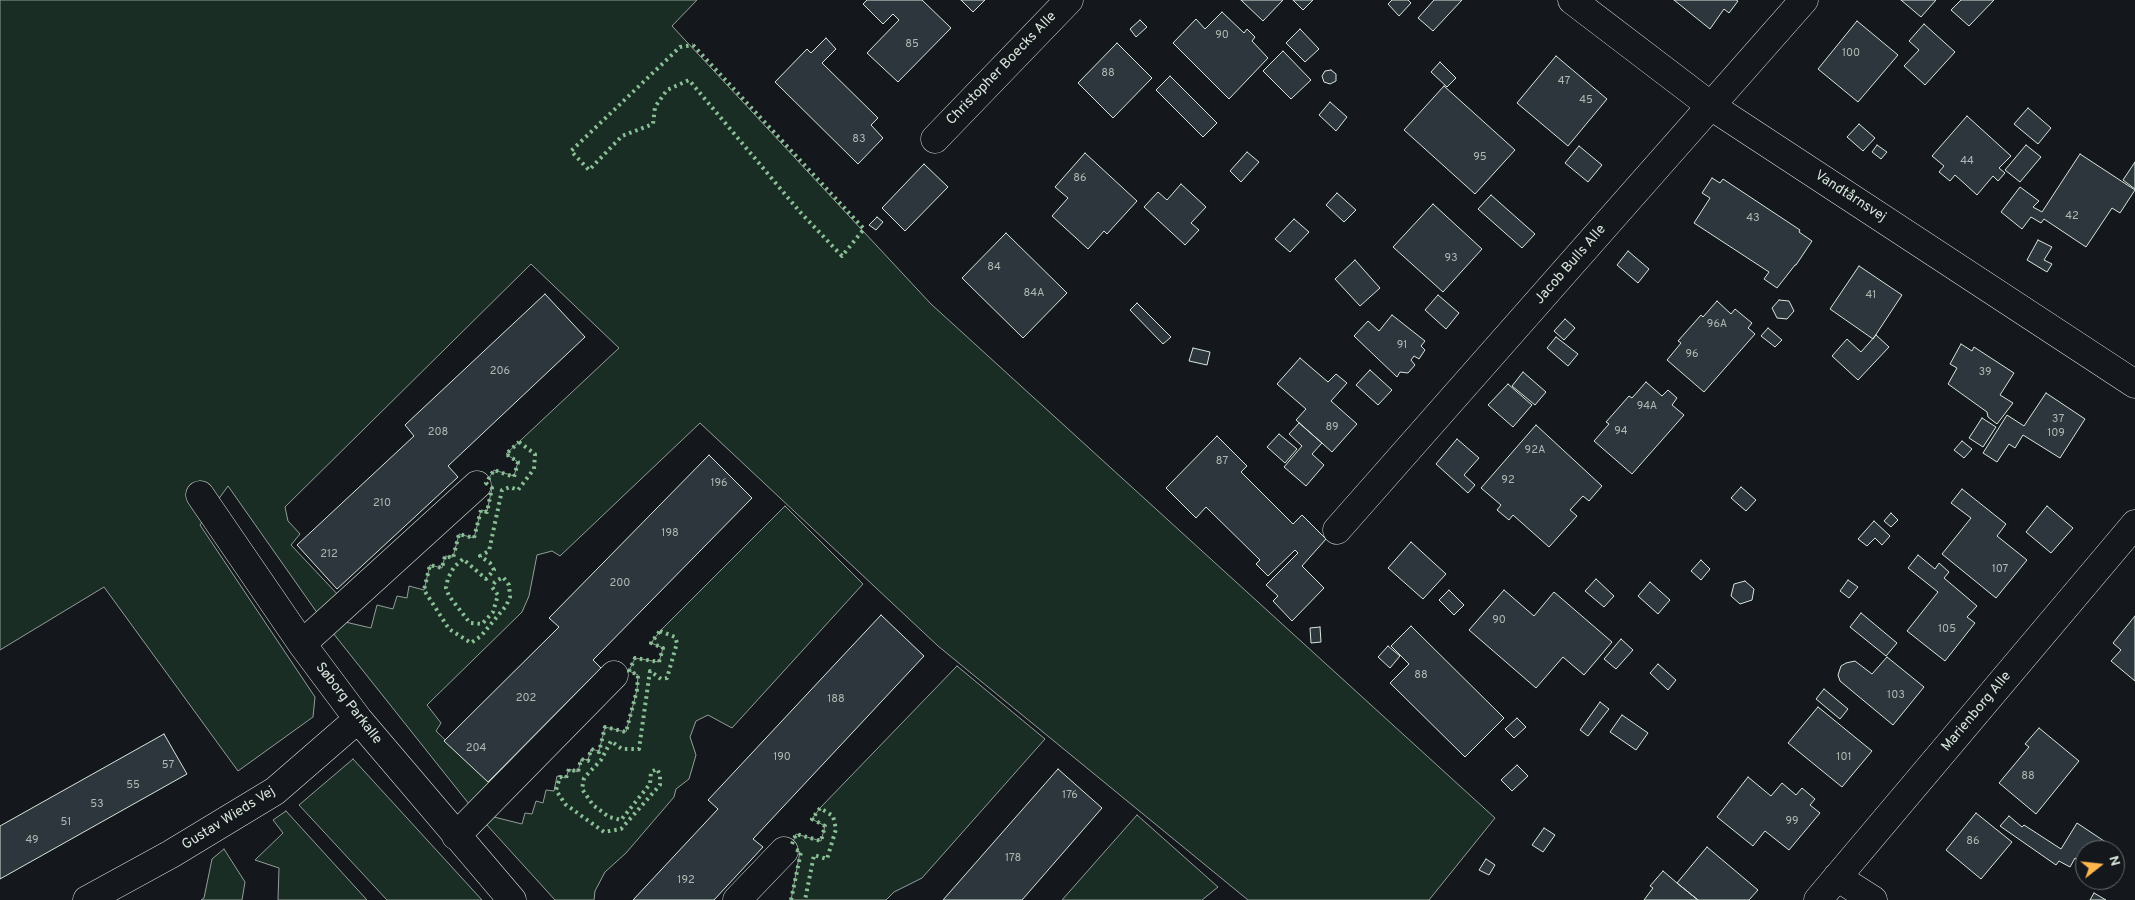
<!DOCTYPE html>
<meta charset="utf-8">
<style>
body{margin:0}
#map{position:relative;width:2135px;height:900px;overflow:hidden;background:#14181c;font-family:Overpass,sans-serif}
canvas{display:block}
.north{position:absolute;left:2075px;top:840px;width:50px;height:50px;box-sizing:border-box;background:#14181c;border:1px solid #626a69;border-radius:50%;rotate:74deg;font-size:14px;font-weight:700;line-height:20px;text-align:center;color:#d8e6dc}
.north::after{content:'';display:block;margin:auto;width:18px;height:22px;background:#ffb74d;clip-path:polygon(50% 0,100% 100%,50% 72%,0 100%)}
</style>
<div id="map">
<canvas width="2135" height="900"></canvas>
<div class="north">N</div>
</div>
<script>
const context = document.querySelector('canvas').getContext('2d');
context.lineJoin = 'round';
function fillPath(path, color) { context.fillStyle = color; context.fill(path, 'evenodd'); }
const poly = rows => new Path2D(rows.map(r => 'M' + r).join(''));
function stroke(path, color, width, dash) { context.strokeStyle = color; context.lineWidth = width; context.lineCap = dash ? 'butt' : 'round'; context.setLineDash(dash || []); context.stroke(path); }
function drawText(font, color, halo, rows, align = 'center') {
  context.font = font + ' Overpass,sans-serif'; context.lineWidth = 4; context.setLineDash([]); context.textBaseline = 'middle'; context.strokeStyle = halo; context.fillStyle = color; for (const [text, x, y, turn = 0] of rows) {
    context.save(); context.translate(x, y); context.rotate((+turn || 0) * Math.PI / 180); context.textAlign = isNaN(turn) ? turn : align; if (halo) context.strokeText(text, 0, 0); context.fillText(text, 0, 0); context.restore();
  }
}
const green = poly([
 [0,0,697,0,672,26,931,304,1495,818,1429,900,1248,900,938,646,700,423,560,556,552,551,537,555,529,596,522,612,427,705,441,723,436,731,494,787,473,809,333,633,341,621,371,628,377,605,393,609,397,596,407,598,409,586,424,590,430,565,442,568,445,556,453,557,459,534,474,538,481,510,487,511,492,488,486,483,494,470,514,476,518,462,506,454,619,348,531,264,285,507,288,521,300,534,291,545,341,598,318,614,228,486,200,525,315,697,313,717,238,771,104,587,0,650,0,0],
 [785,506,863,584,732,728,708,715,696,721,690,737,696,755,689,779,676,789,674,797,626,853,605,872,595,891,594,900,555,900,486,824,494,817,522,824,525,813,532,814,536,801,543,803,546,790,554,791,557,776,566,778,569,769,578,772,581,759,588,760,591,749,599,751,605,727,626,732,637,690,638,675,629,671,635,658,659,662,663,648,651,643,660,631,785,506],
 [957,666,1045,739,922,878,894,892,886,900,791,900,800,852,791,847,796,834,821,841,825,826,812,819,820,808,957,666],
 [353,759,482,900,387,900,299,805,353,759],
 [286,811,367,900,278,900,279,868,255,860,283,833,273,820,286,811],
 [1137,815,1218,887,1202,900,1062,900,1137,815],
 [224,849,245,882,242,900,201,900,204,898,212,859,224,849]
]);
fillPath(green, '#1a2d24');
stroke(green, '#939e99', 1);
const building = poly([
 [867,0,922,0,951,28,898,82,867,53,899,20,893,14,883,24,863,4,867,0],
 [961,0,985,0,973,12,961,0],
 [1241,0,1283,0,1263,21,1241,0],
 [1293,0,1313,0,1303,10,1293,0],
 [1392,0,1408,0,1411,3,1399,16,1388,4,1392,0],
 [1434,0,1462,0,1433,31,1418,18,1434,0],
 [1674,0,1736,0,1738,1,1729,13,1724,9,1710,29,1674,0],
 [1901,0,1936,0,1921,17,1901,0],
 [1961,0,1994,0,1969,26,1951,10,1961,0],
 [1222,12,1244,33,1247,29,1255,37,1252,41,1268,58,1229,99,1173,43,1196,19,1205,29,1222,12],
 [1140,20,1147,27,1136,37,1130,29,1140,20],
 [1857,21,1898,55,1858,102,1818,69,1857,21],
 [1924,24,1955,52,1925,85,1904,66,1919,50,1909,41,1924,24],
 [1300,29,1319,49,1305,62,1286,43,1300,29],
 [826,38,836,49,822,63,878,118,871,125,883,138,858,164,775,82,807,49,811,53,826,38],
 [1117,43,1152,78,1113,118,1078,83,1117,43],
 [1283,51,1311,80,1291,99,1263,71,1283,51],
 [1556,56,1607,99,1568,146,1517,103,1556,56],
 [1440,62,1456,78,1447,87,1431,72,1440,62],
 [1331,70,1336,74,1336,81,1330,84,1324,82,1322,76,1325,71,1331,70],
 [1170,76,1217,123,1203,137,1156,90,1170,76],
 [1444,86,1515,150,1475,194,1404,130,1444,86],
 [1330,102,1347,117,1336,131,1319,115,1330,102],
 [2028,108,2051,128,2038,144,2014,124,2028,108],
 [1967,116,2011,156,1999,168,2005,173,1998,181,1993,176,1977,195,1955,175,1950,181,1939,172,1944,166,1932,156,1967,116],
 [1859,124,1875,138,1863,151,1847,137,1859,124],
 [1877,145,1887,152,1881,159,1872,152,1877,145],
 [2026,145,2041,157,2020,182,2005,170,2026,145],
 [1579,146,1602,165,1588,182,1565,163,1579,146],
 [1247,152,1259,162,1241,182,1230,171,1247,152],
 [1085,153,1137,201,1107,234,1104,231,1088,249,1052,216,1068,198,1055,187,1085,153],
 [2080,154,2135,190,2120,213,2112,208,2086,247,2044,219,2041,223,2031,217,2022,229,2001,212,2020,187,2039,201,2033,207,2042,212,2080,154],
 [2135,162,2135,189,2123,180,2135,162],
 [924,164,948,187,905,231,882,208,924,164],
 [1712,178,1720,183,1723,179,1800,230,1799,232,1812,241,1796,265,1795,265,1777,288,1764,279,1769,272,1694,223,1710,198,1702,193,1712,178],
 [1181,184,1206,207,1191,223,1199,230,1185,245,1144,207,1158,192,1167,200,1181,184],
 [1337,193,1356,210,1344,222,1326,205,1337,193],
 [1491,195,1535,234,1522,248,1478,209,1491,195],
 [1433,204,1482,249,1443,292,1393,247,1433,204],
 [877,217,883,222,876,230,869,225,877,217],
 [1294,219,1309,232,1290,252,1275,239,1294,219],
 [1006,233,1067,293,1023,338,962,278,1006,233],
 [2038,240,2052,247,2044,260,2052,264,2047,272,2027,260,2038,240],
 [1628,251,1649,269,1638,283,1617,265,1628,251],
 [1355,260,1380,288,1360,306,1335,279,1355,260],
 [1859,266,1902,295,1873,339,1830,309,1859,266],
 [545,294,585,337,448,466,458,477,337,589,297,545,414,436,405,425,545,294],
 [1438,295,1459,313,1446,329,1425,310,1438,295],
 [1779,300,1789,301,1794,311,1787,319,1777,318,1772,308,1779,300],
 [1717,301,1731,314,1735,309,1752,323,1748,328,1755,334,1704,392,1667,360,1681,343,1678,341,1701,315,1703,317,1717,301],
 [1137,303,1171,337,1163,344,1130,310,1137,303],
 [1392,315,1425,341,1421,346,1425,350,1419,359,1414,356,1411,360,1415,365,1408,373,1400,372,1397,377,1354,336,1368,321,1379,331,1392,315],
 [1565,319,1575,328,1564,340,1554,331,1565,319],
 [1768,328,1782,340,1775,347,1761,336,1768,328],
 [1876,335,1889,347,1858,380,1832,356,1847,339,1861,352,1876,335],
 [1556,337,1578,354,1568,366,1547,348,1556,337],
 [1961,344,1972,351,1974,347,2014,373,2000,395,2013,403,1997,424,1988,417,1987,412,1948,384,1957,368,1950,364,1961,344],
 [1193,348,1210,352,1207,365,1189,361,1193,348],
 [1300,358,1328,382,1336,374,1347,383,1331,401,1357,424,1332,452,1296,420,1306,409,1277,384,1300,358],
 [1370,370,1392,390,1378,405,1356,385,1370,370],
 [1523,372,1546,392,1535,405,1512,386,1523,372],
 [1646,382,1662,396,1668,390,1677,398,1672,405,1684,415,1632,474,1594,441,1609,424,1606,422,1629,396,1632,398,1646,382],
 [1508,384,1532,405,1513,427,1488,405,1508,384],
 [2046,393,2085,419,2060,458,2023,435,2015,448,2009,444,1997,462,1983,453,2007,415,2024,426,2046,393],
 [1982,418,1996,427,1983,447,1969,438,1982,418],
 [1299,423,1322,443,1312,454,1324,465,1306,486,1284,467,1302,446,1289,434,1299,423],
 [1536,425,1602,486,1589,501,1583,496,1570,510,1577,516,1549,547,1513,515,1509,520,1497,510,1501,505,1481,488,1536,425],
 [1279,434,1297,449,1285,463,1267,447,1279,434],
 [1217,436,1247,466,1241,472,1293,524,1302,515,1326,539,1302,566,1324,588,1292,621,1273,601,1278,596,1266,585,1298,553,1295,550,1268,576,1256,564,1260,560,1206,507,1196,518,1166,488,1217,436],
 [1457,439,1479,458,1464,475,1475,485,1468,493,1436,464,1457,439],
 [1962,441,1972,449,1964,458,1954,450,1962,441],
 [709,455,752,498,593,660,601,668,488,782,444,741,559,627,549,618,709,455],
 [1741,487,1756,500,1746,511,1731,498,1741,487],
 [1962,489,2006,524,1997,536,2027,560,1996,598,1942,554,1971,518,1951,503,1962,489],
 [2047,506,2073,528,2051,553,2026,532,2047,506],
 [1891,513,1898,520,1891,527,1884,521,1891,513],
 [1874,521,1890,536,1882,545,1875,538,1867,546,1858,539,1874,521],
 [1411,542,1446,574,1423,599,1388,568,1411,542],
 [1918,555,1935,569,1939,563,1949,572,1944,578,1977,606,1967,617,1975,623,1945,661,1907,631,1938,592,1908,568,1918,555],
 [1701,560,1710,569,1701,580,1691,571,1701,560],
 [1596,579,1614,596,1604,607,1585,591,1596,579],
 [1848,580,1858,587,1849,598,1840,591,1848,580],
 [1745,581,1754,589,1752,600,1740,604,1731,596,1734,584,1745,581],
 [1650,582,1670,600,1658,614,1638,596,1650,582],
 [1449,590,1464,605,1454,615,1439,600,1449,590],
 [1504,590,1534,616,1554,592,1612,642,1584,675,1563,657,1536,688,1469,630,1504,590],
 [1861,613,1897,643,1886,656,1850,627,1861,613],
 [881,615,924,656,753,839,763,847,714,900,633,900,718,809,708,800,881,615],
 [2135,616,2135,681,2111,661,2121,650,2113,643,2135,616],
 [1411,626,1504,718,1465,757,1390,683,1409,664,1391,646,1411,626],
 [1320,627,1321,642,1311,643,1310,628,1320,627],
 [1621,639,1633,650,1616,669,1604,659,1621,639],
 [1388,646,1400,656,1390,668,1378,657,1388,646],
 [1887,657,1924,687,1893,725,1840,681,1838,675,1841,666,1846,663,1855,661,1872,674,1887,657],
 [1658,664,1676,680,1668,690,1650,673,1658,664],
 [1824,689,1848,709,1840,719,1816,699,1824,689],
 [1600,702,1609,709,1588,736,1580,730,1600,702],
 [1818,707,1872,751,1842,787,1788,743,1818,707],
 [1622,715,1648,733,1636,750,1610,732,1622,715],
 [1517,718,1526,727,1514,738,1505,729,1517,718],
 [2039,728,2079,761,2036,814,1999,783,2029,747,2025,744,2039,728],
 [164,734,187,774,0,879,0,826,164,734],
 [1517,765,1528,776,1512,791,1501,780,1517,765],
 [1058,769,1102,808,1022,900,943,900,1058,769],
 [1748,777,1771,796,1782,783,1796,795,1802,788,1815,799,1810,805,1820,813,1789,850,1765,831,1753,846,1717,817,1748,777],
 [1976,813,2012,842,1981,879,1946,850,1976,813],
 [2009,816,2022,827,2024,825,2061,849,2077,823,2107,843,2103,850,2085,850,2085,865,2075,858,2070,867,2059,861,2056,865,2000,826,2009,816],
 [1544,828,1555,835,1543,852,1532,845,1544,828],
 [1707,847,1758,890,1749,900,1698,900,1677,883,1707,847],
 [1486,859,1495,865,1489,875,1479,870,1486,859],
 [1663,871,1677,883,1698,900,1644,900,1653,888,1650,886,1663,871],
 [2094,893,2106,900,2090,900,2094,893]
]);
fillPath(building, '#2c363c');
stroke(building, '#d8e6dc', 1);
const minor = poly([
 [1572,0,1711,106,2135,384],
 [935,139,1069,0],
 [200,495,302,644,358,719,512,900],
 [1337,530,1804,0],
 [302,644,477,485],
 [456,836,614,675],
 [1837,877,1873,900],
 [87,900,171,854,275,791,358,719],
 [737,900,784,851],
 [1818,900,2135,524]
]);
stroke(minor, '#d8e6dc', 29);
stroke(minor, '#14181c', 28);
stroke(poly([
 [693,45,864,229,842,256,800,212,689,80,667,90,655,107,653,124,622,136,589,170,571,151,680,47,693,45],
 [519,442,535,454,534,469,518,490,510,487,502,490,489,551,480,556,490,563,494,570,486,579,463,559,454,567,448,578,446,588,449,596,470,623,482,624,493,612,498,595,492,587,495,582,503,577,509,585,510,597,506,606,481,636,471,643,449,629,424,590,430,565,442,568,445,556,453,558,459,534,474,538,481,510,487,512,492,488,486,483,494,470,514,477,518,462,506,454,519,442],
 [660,631,675,637,677,643,667,678,661,679,650,671,639,749,622,749,611,741,601,760,584,778,582,789,593,805,609,817,621,820,650,784,651,772,657,769,660,775,660,785,621,829,604,832,565,804,556,790,560,777,566,778,569,769,578,772,581,759,588,761,591,749,599,752,605,727,626,732,637,690,638,675,629,671,635,658,659,662,663,648,651,643,660,631],
 [792,844,796,834,821,841,825,826,812,819,820,808,833,816,836,829,827,859,814,855,805,900],
 [791,900,801,852,795,849]
]), '#8ac095', 4, [2.5, 4]);
drawText('11px', '#adbab4', null, [
 ["90",1222,36],
 ["85",912,45],
 ["100",1851,54],
 ["88",1108,74],
 ["47",1564,82],
 ["45",1586,101],
 ["83",859,140],
 ["95",1480,158],
 ["44",1967,162],
 ["86",1080,179],
 ["42",2072,217],
 ["43",1753,219],
 ["93",1451,259],
 ["84",994,268],
 ["84A",1034,294],
 ["41",1871,296],
 ["96A",1717,325],
 ["91",1402,346],
 ["96",1692,355],
 ["206",500,372],
 ["39",1985,373],
 ["94A",1647,407],
 ["37",2058,420],
 ["89",1332,428],
 ["94",1621,432],
 ["208",438,433],
 ["109",2056,434],
 ["92A",1535,451],
 ["87",1222,462],
 ["92",1508,481],
 ["196",719,484],
 ["210",382,504],
 ["198",670,534],
 ["212",329,555],
 ["107",2000,570],
 ["200",620,584],
 ["90",1499,621],
 ["105",1947,630],
 ["88",1421,676],
 ["103",1896,696],
 ["202",526,699],
 ["188",836,700],
 ["204",476,749],
 ["190",782,758],
 ["101",1844,758],
 ["57",168,766],
 ["88",2028,777],
 ["55",133,786],
 ["176",1070,796],
 ["53",97,805],
 ["99",1792,822],
 ["51",66,823],
 ["49",32,841],
 ["86",1973,842],
 ["178",1013,859],
 ["192",686,881]
]);
drawText('14px', '#d8e6dc', '#14181c', [
 ["Christopher Boecks Alle",1002,69,-46],
 ["Vandtårnsvej",1850,197,33],
 ["Jacob Bulls Alle",1571,265,-49],
 ["Søborg Parkalle",348,704,52],
 ["Marienborg Alle",1977,712,-50],
 ["Gustav Wieds Vej",229,819,-32]
]);
</script>
